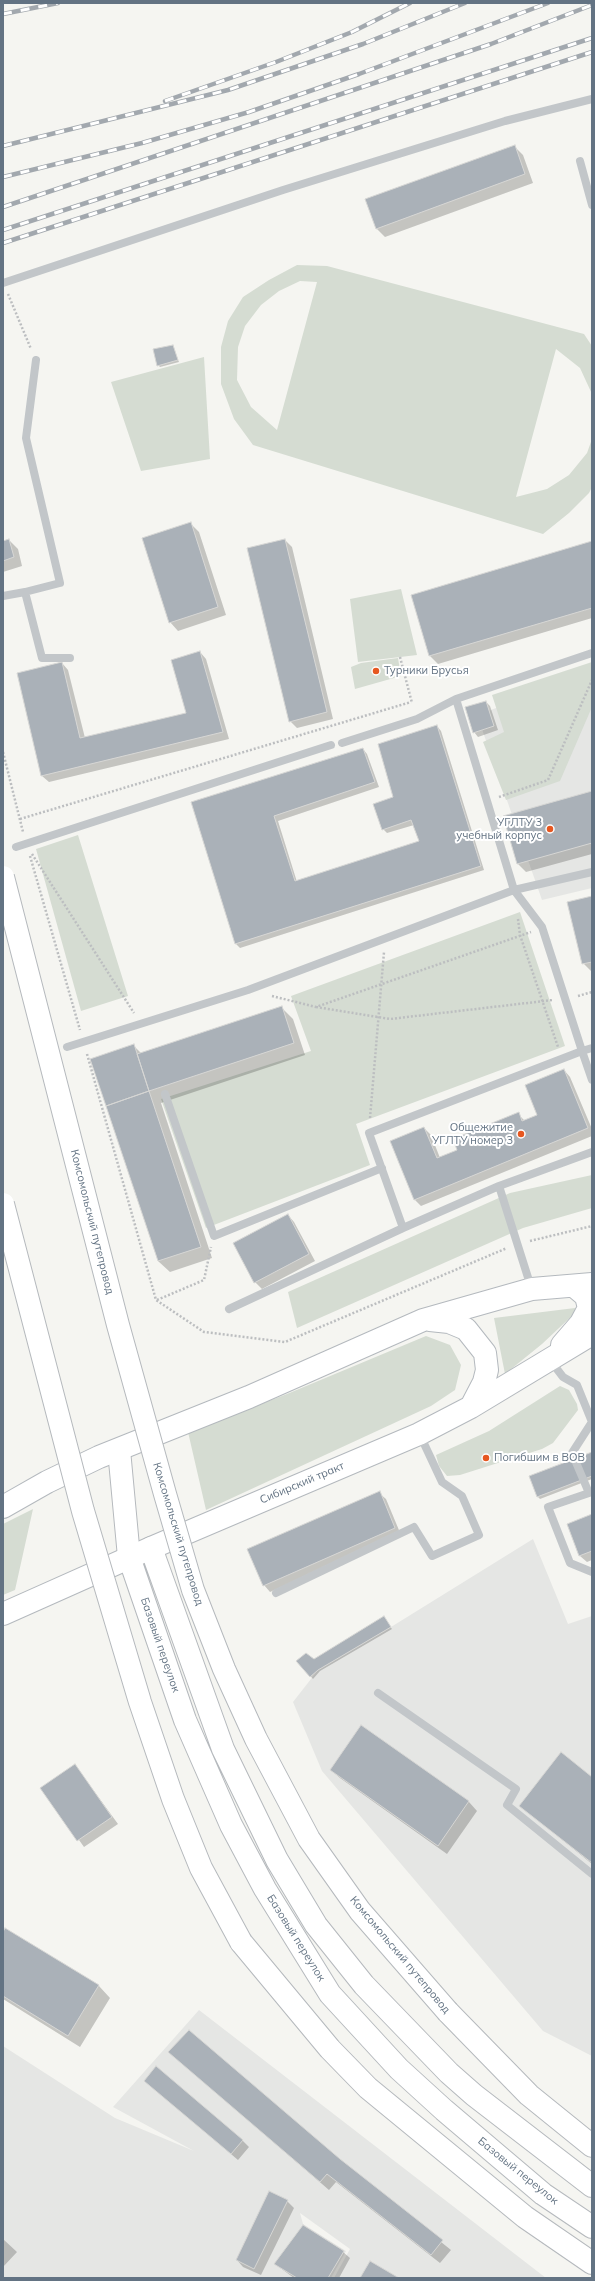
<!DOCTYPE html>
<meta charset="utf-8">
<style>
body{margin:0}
#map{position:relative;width:595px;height:2281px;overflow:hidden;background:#f5f5f1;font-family:Mulish,sans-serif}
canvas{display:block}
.frame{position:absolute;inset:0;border:4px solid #637383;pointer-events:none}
</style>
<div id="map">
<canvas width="595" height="2281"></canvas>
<div class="frame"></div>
</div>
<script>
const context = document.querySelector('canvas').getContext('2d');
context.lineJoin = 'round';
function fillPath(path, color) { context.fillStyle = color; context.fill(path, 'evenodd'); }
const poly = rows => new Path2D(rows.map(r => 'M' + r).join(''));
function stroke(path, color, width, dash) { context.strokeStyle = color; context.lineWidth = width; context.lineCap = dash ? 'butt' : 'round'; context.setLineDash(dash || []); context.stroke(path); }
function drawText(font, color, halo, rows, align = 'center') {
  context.font = font + ' Mulish,sans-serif'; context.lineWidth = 4; context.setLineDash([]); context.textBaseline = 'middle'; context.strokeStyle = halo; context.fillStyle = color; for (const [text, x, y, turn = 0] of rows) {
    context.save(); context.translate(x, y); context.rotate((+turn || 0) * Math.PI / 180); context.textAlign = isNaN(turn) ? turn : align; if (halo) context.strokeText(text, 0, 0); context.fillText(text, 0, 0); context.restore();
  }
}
fillPath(poly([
 [592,673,592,888,542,900,477,715],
 [533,1539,568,1624,592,1616,592,2056,543,2031,322,1771,293,1702,318,1670,391,1627],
 [199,2010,546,2278,334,2278,350,2249,300,2213,303,2224,346,2251,331,2278,3,2278,3,2046,115,2118,194,2151,113,2107]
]), '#e5e6e4');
fillPath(poly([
 [297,265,327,266,584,334,592,346,592,394,580,368,556,349,516,497,547,489,569,475,587,453,592,439,592,487,589,493,569,513,543,534,253,445,234,419,221,384,221,347,228,321,243,297,269,280],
 [300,281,317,282,277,430,251,407,237,380,238,347,245,326,261,305,279,291],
 [204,357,210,459,141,471,111,382],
 [401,589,417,655,358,662,350,599],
 [398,658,401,676,355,689,351,667,361,663],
 [592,662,592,707,560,781,506,800,483,742,504,732,492,695],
 [78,835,128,996,81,1011,36,849],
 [520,912,565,1046,356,1124,370,1165,206,1228,161,1099,311,1051,291,996],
 [592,1175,592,1208,523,1228,297,1328,288,1292,510,1193],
 [575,1308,575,1313,542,1344,505,1374,494,1318],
 [426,1336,450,1345,461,1365,455,1390,431,1406,206,1510,188,1432,287,1394],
 [560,1386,569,1390,577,1404,578,1410,553,1443,542,1449,460,1475,447,1476,439,1466,436,1455,489,1431],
 [33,1509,15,1590,3,1595,3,1524]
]), '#d5dcd2');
fillPath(poly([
 [514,146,523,155,533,183,385,237,376,228],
 [172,346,179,362,160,367,158,365],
 [190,523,199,532,226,615,178,631,170,622],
 [9,540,18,549,22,566,3,572,3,542],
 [285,540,292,547,333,719,297,728,290,721],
 [592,542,592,618,438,664,430,656],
 [200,652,206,659,229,739,49,782,42,776,18,674,62,663,68,670,85,738,187,713],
 [486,702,490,706,498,730,478,737,474,732],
 [437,726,441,731,484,870,240,948,236,944,193,802,363,749,367,754,379,787,278,821,297,882,421,841,414,825,387,833,383,829,395,798],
 [592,792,592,854,526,872,518,864],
 [592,897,592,972,583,963],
 [281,1007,293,1019,305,1055,161,1103,212,1258,170,1272,158,1261,133,1045,142,1054],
 [564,1070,570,1077,592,1129,592,1136,421,1206,415,1200,424,1128,431,1135,440,1158,458,1150,518,1114,525,1121,539,1115],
 [288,1215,294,1222,315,1261,262,1289,255,1282],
 [592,1454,592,1479,540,1499,538,1497,531,1477],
 [379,1493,386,1499,401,1535,270,1592,264,1585],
 [592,1515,592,1560,587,1562,580,1556,568,1524],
 [385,1620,392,1629,320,1671,313,1679,297,1661,314,1660],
 [362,1727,469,1802,477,1811,447,1854,340,1778,331,1770],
 [75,1765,118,1824,84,1847,42,1788],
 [592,1778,592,1864,520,1805],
 [6,1929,99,1986,110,1998,80,2047,3,1999,3,1933],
 [178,2060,339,2160,451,2250,440,2263,336,2182,329,2190],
 [152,2087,242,2140,249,2147,238,2160],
 [287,2201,294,2208,261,2275,243,2267,237,2260],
 [3,2239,17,2252,3,2267],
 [343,2252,350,2258,339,2278,294,2278,275,2264]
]), '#0003');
const building = poly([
 [515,145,525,174,376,229,365,199,515,145],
 [173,345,178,360,157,366,153,349,173,345],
 [191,522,218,607,169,623,142,538,191,522],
 [9,539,14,557,3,561,3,541,9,539],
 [285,539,327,712,289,722,247,548,285,539],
 [592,541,592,608,429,656,411,595,592,541],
 [200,651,223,732,41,776,17,673,62,662,80,738,186,713,171,660,200,651],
 [486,701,494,726,473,733,465,707,486,701],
 [437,725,481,866,235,944,191,802,363,748,375,782,274,816,295,881,419,841,411,820,382,830,373,804,393,797,378,744,437,725],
 [592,791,592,843,517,864,503,816,592,791],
 [592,896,592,962,582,964,567,902,592,896],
 [282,1006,294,1043,149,1091,137,1054,282,1006],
 [134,1044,149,1091,106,1106,90,1059,134,1044],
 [564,1069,588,1128,414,1200,390,1141,424,1127,437,1158,457,1150,453,1139,519,1112,522,1121,537,1115,525,1085,564,1069],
 [149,1091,201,1247,158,1261,106,1106,149,1091],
 [288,1214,309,1254,254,1283,233,1243,288,1214],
 [592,1452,592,1476,537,1497,529,1476,592,1452],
 [380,1491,395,1528,263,1586,247,1549,380,1491],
 [592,1514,592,1551,579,1556,567,1524,592,1514],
 [384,1616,391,1627,318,1670,310,1677,296,1661,306,1653,314,1659,384,1616],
 [361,1725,469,1801,438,1846,330,1770,361,1725],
 [561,1752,592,1777,592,1863,519,1806,561,1752],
 [75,1764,112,1817,77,1841,40,1788,75,1764],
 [5,1928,99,1985,68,2036,3,1996,3,1932,5,1928],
 [189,2030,340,2159,443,2240,431,2255,327,2174,320,2182,168,2052,189,2030],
 [156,2066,243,2140,231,2154,144,2081,156,2066],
 [269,2191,288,2200,254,2269,236,2260,269,2191],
 [303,2225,344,2251,328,2278,297,2278,274,2264,303,2225],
 [370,2261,399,2278,360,2278,370,2261]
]);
fillPath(building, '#aab1b8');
stroke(building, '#d6d6d4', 1);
const secondary = poly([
 [430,1320,449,1322,466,1329,485,1353,487,1370,484,1382,471,1407],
 [562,1345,581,1323,589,1308,586,1296,574,1286],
 [3,1507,47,1482,99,1457,249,1397,423,1320,532,1289,592,1284],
 [3,1614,151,1548,419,1434,471,1407,592,1334]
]);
const primary = poly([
 [119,1450,129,1557,185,1720,231,1825,265,1889,330,1994,399,2069,444,2110,543,2194,592,2227],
 [151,1548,223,1749,277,1860,316,1925,364,1985,449,2073,474,2095,592,2186],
 [241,1942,330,2049,368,2088,525,2217,592,2263],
 [448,2012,529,2095,592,2146]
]);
stroke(secondary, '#b4b9be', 24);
stroke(primary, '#b5b9bd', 24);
stroke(poly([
 [8,294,31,349],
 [400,657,412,703],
 [3,752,23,832],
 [499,797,548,780,592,680],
 [20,819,411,702],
 [32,854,134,1013],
 [30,856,80,1030],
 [518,919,520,935,558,1047],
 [272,996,316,1007,531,932],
 [578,996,592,992],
 [316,1007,390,1019,553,1000],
 [87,1054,156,1300,204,1332,285,1342,507,1248],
 [370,1118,384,952],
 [530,1241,592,1226],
 [157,1300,204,1280,211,1247]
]), '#bcbec0', 2.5, [2, 2]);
stroke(poly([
 [580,161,592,205],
 [3,283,283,190,505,121,592,99],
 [25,592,60,583,26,438,36,360],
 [3,596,25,592,42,658,70,658],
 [456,699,514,890,542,927,582,1051,592,1048],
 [342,743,417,719,456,699,592,653],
 [16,847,331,745],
 [67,1047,248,990,514,890,592,872],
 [165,1094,214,1236,382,1168],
 [403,1228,369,1133,582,1051,592,1080],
 [531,1287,499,1186,592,1152],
 [229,1309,403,1228,499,1186],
 [550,1360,563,1377,577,1385,592,1422,572,1453,589,1493,592,1492],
 [589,1493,548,1507,570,1563,592,1572],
 [276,1593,414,1527,432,1556,479,1535,462,1496,442,1482,420,1435],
 [378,1693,516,1789,507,1805,592,1874]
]), '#c2c6c9', 8);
stroke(secondary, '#fff', 22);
stroke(primary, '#fff', 22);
const rail = poly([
 [3,14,58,3],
 [165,101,276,62,352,32,410,3],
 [3,146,228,90,363,44,465,3],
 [3,177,142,143,249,112,359,74,548,3],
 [3,207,491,44,592,5],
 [3,230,592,38],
 [3,243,592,52]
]);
stroke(rail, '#a2a8ae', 4.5);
stroke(rail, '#fff', 3, [9]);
const primaryBridge = poly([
 [3,877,118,1325,165,1494,193,1590,224,1669,256,1739,309,1839,360,1911,448,2012],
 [3,1204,83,1511,140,1702,173,1799,201,1868,241,1942]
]);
stroke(primaryBridge, '#b5b9bd', 24, []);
stroke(primaryBridge, '#fff', 22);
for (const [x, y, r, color] of [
 [376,671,4,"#e65720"],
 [550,829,4,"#e65720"],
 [521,1134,4,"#e65720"],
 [486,1458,4,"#e65720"]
]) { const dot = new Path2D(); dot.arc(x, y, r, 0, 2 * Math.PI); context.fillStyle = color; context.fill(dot); stroke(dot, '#fff', 1.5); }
drawText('11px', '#637383', '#fff', [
 ["Турники Брусья",384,671],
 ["УГЛТУ 3",542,823,"right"],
 ["учебный корпус",542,836,"right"],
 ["Общежитие",513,1128,"right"],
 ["УГЛТУ номер 3",513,1141,"right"],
 ["Погибшим в ВОВ",494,1458]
], 'left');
drawText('11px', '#637383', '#fff', [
 ["Комсомольский путепровод",92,1222,76],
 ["Сибирский тракт",302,1483,-23],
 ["Комсомольский путепровод",178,1534,73],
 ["Базовый переулок",160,1645,71],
 ["Базовый переулок",296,1938,58],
 ["Комсомольский путепровод",400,1955,50],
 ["Базовый переулок",518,2171,39]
]);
</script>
